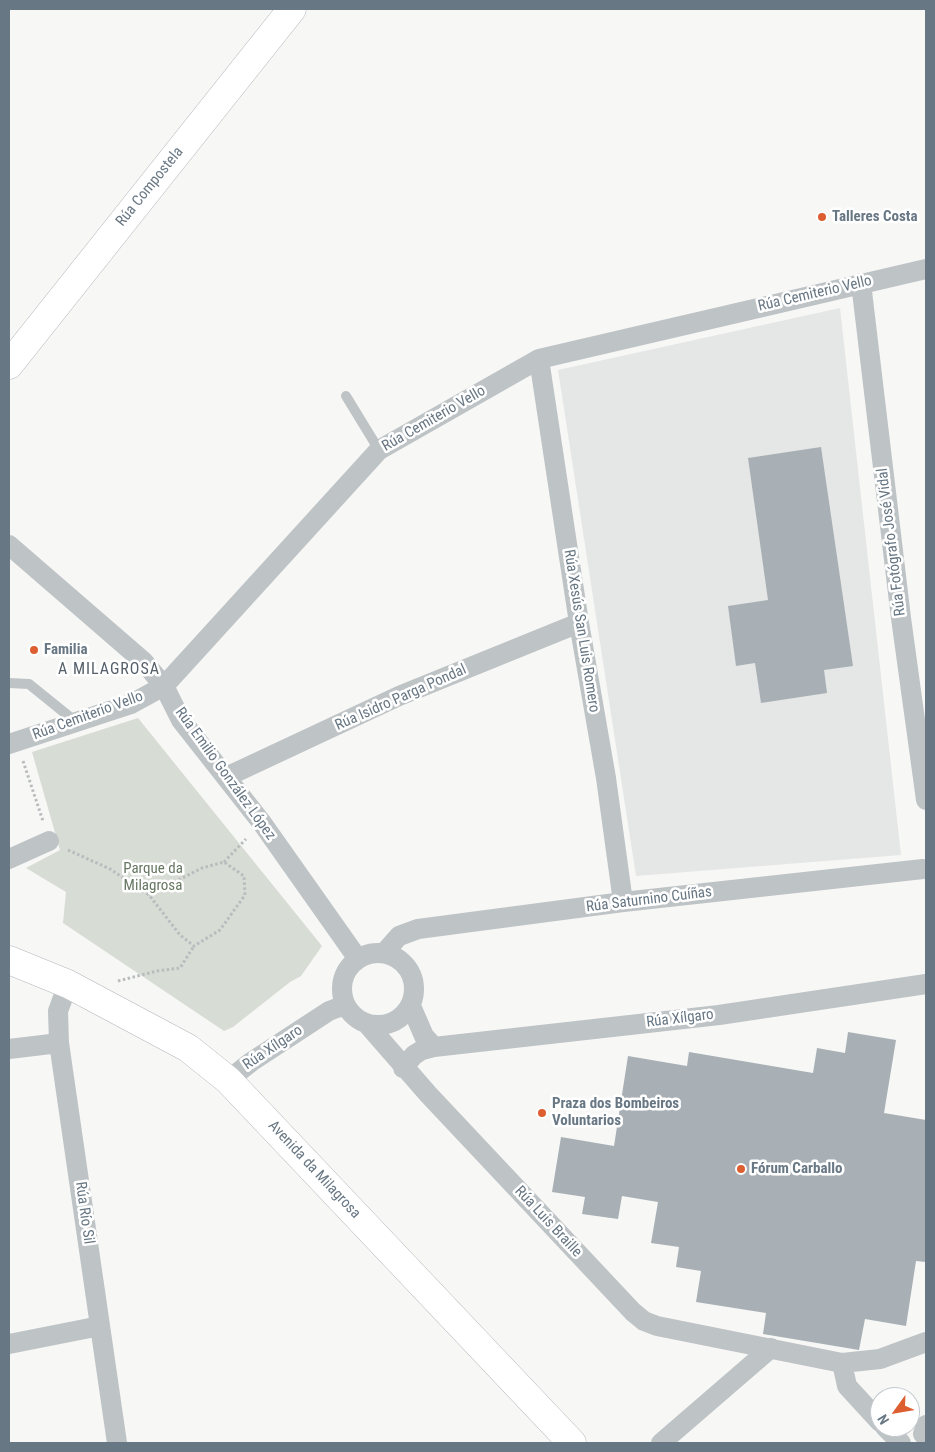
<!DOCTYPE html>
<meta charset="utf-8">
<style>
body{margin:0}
#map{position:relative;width:935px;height:1452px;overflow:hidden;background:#f7f7f5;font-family:"Roboto Condensed",sans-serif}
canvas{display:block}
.frame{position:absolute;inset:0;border:10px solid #687784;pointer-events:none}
.north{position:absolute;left:870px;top:1387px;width:50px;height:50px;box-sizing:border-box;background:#fff;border:1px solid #c3c9ce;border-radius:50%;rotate:238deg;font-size:14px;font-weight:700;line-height:20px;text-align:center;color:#687784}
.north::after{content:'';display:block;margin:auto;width:18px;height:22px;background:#dc5e31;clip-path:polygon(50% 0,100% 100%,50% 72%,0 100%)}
</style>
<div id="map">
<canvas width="935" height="1452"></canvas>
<div class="frame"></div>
<div class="north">N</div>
</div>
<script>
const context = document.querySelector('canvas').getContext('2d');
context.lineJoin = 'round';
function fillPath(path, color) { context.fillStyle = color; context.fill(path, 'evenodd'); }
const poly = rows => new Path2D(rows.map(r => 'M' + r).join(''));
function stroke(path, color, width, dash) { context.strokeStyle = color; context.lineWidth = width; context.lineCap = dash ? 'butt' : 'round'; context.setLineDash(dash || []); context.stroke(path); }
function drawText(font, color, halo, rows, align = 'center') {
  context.font = font + ' "Roboto Condensed",sans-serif'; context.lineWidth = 5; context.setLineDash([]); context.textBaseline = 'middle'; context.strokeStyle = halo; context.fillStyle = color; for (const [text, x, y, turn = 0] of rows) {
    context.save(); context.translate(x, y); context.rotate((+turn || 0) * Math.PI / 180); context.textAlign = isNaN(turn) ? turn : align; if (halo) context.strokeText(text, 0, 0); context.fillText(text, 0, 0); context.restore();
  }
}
fillPath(poly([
 [840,308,901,855,636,876,558,370]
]), '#e5e6e6');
fillPath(poly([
 [138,718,322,946,301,976,290,982,233,1027,224,1031,63,923,66,892,26,868,60,850,32,752]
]), '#d7dcd4');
fillPath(poly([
 [821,447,853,666,824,670,827,693,761,703,755,663,736,666,728,606,768,600,748,458],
 [848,1032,896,1040,884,1113,926,1120,926,1262,916,1261,906,1326,865,1319,859,1350,763,1334,766,1313,696,1302,701,1271,676,1267,679,1247,651,1243,658,1202,622,1196,618,1219,582,1214,585,1197,552,1192,561,1137,614,1146,628,1056,687,1066,689,1052,813,1073,817,1048,845,1053]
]), '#a8b0b5');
const secondary = poly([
 [9,365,292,9],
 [9,960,68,984,188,1048,228,1080,572,1443]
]);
stroke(secondary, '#b3b8bd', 29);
stroke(poly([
 [23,761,43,821],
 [68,850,110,869,149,895,180,935,194,946,220,930,245,895,244,876,224,862,202,868,149,895],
 [224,862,246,839],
 [118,981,157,971,180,968,194,946]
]), '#b9bcbe', 3, [2.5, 2.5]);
stroke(poly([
 [346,396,379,450],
 [9,683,29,684,76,722]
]), '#bec3c6', 10);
stroke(poly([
 [861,283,901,618,926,800],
 [539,359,579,623,606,778,623,902],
 [9,545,143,661,164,686,181,720,262,823,358,959],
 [9,744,131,704,164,686,379,450,539,359,926,269],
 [226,777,399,696,579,623],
 [9,859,49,841],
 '342 989a36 36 0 1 1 72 0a36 36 0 1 1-72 0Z',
 [384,953,399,936,418,929,623,902,923,869],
 [68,984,58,1011,59,1043,117,1443],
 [411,1006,424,1036,434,1047,719,1015,926,984],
 [367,1024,428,1094,633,1312,644,1321,657,1326,842,1363,880,1359,926,1342],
 [9,1049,59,1043],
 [403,1068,414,1055,422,1050,434,1047],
 [228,1080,251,1062,329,1011,345,1005],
 [9,1344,100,1326],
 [842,1363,847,1386,880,1422],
 [885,1427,901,1443],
 [923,1434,926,1425],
 [661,1443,771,1348]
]), '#bec3c6', 20);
stroke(secondary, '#fff', 28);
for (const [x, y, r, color] of [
 [822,217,5,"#dc5e31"],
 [34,650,5,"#dc5e31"],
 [542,1113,5,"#dc5e31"],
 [741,1169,5,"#dc5e31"]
]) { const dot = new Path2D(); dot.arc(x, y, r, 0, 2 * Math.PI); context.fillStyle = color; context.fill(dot); stroke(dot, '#fff', 2); }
drawText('15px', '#687784', '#fff', [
 ["Rúa Compostela",150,187,-51],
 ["Rúa Cemiterio Vello",815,294,-13],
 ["Rúa Cemiterio Vello",434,419,-30],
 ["Rúa Fotógrafo José Vidal",892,542,-97],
 ["Rúa Xesús San Luis Romero",581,631,81],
 ["Rúa Isidro Parga Pondal",401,698,-24],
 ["Rúa Cemiterio Vello",88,716,-20],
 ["Rúa Emilio González López",225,774,54],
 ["Rúa Saturnino Cuíñas",649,900,-7],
 ["Rúa Xílgaro",680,1019,-7],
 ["Rúa Xílgaro",273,1048,-34],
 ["Avenida da Milagrosa",314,1170,47],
 ["Rúa Río Sil",84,1213,82],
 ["Rúa Luis Braille",548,1222,47]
]);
drawText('bold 15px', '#687784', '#fff', [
 ["Talleres Costa",832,217],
 ["Familia",44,650],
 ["Praza dos Bombeiros",552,1104],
 ["Voluntarios",552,1121],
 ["Fórum Carballo",751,1169]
], 'left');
drawText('15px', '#667762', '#fff', [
 ["Parque da",153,869],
 ["Milagrosa",153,886]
]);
context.letterSpacing = '1px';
drawText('16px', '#55606a', '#fff', [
 ["A MILAGROSA",109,670]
]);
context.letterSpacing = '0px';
</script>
